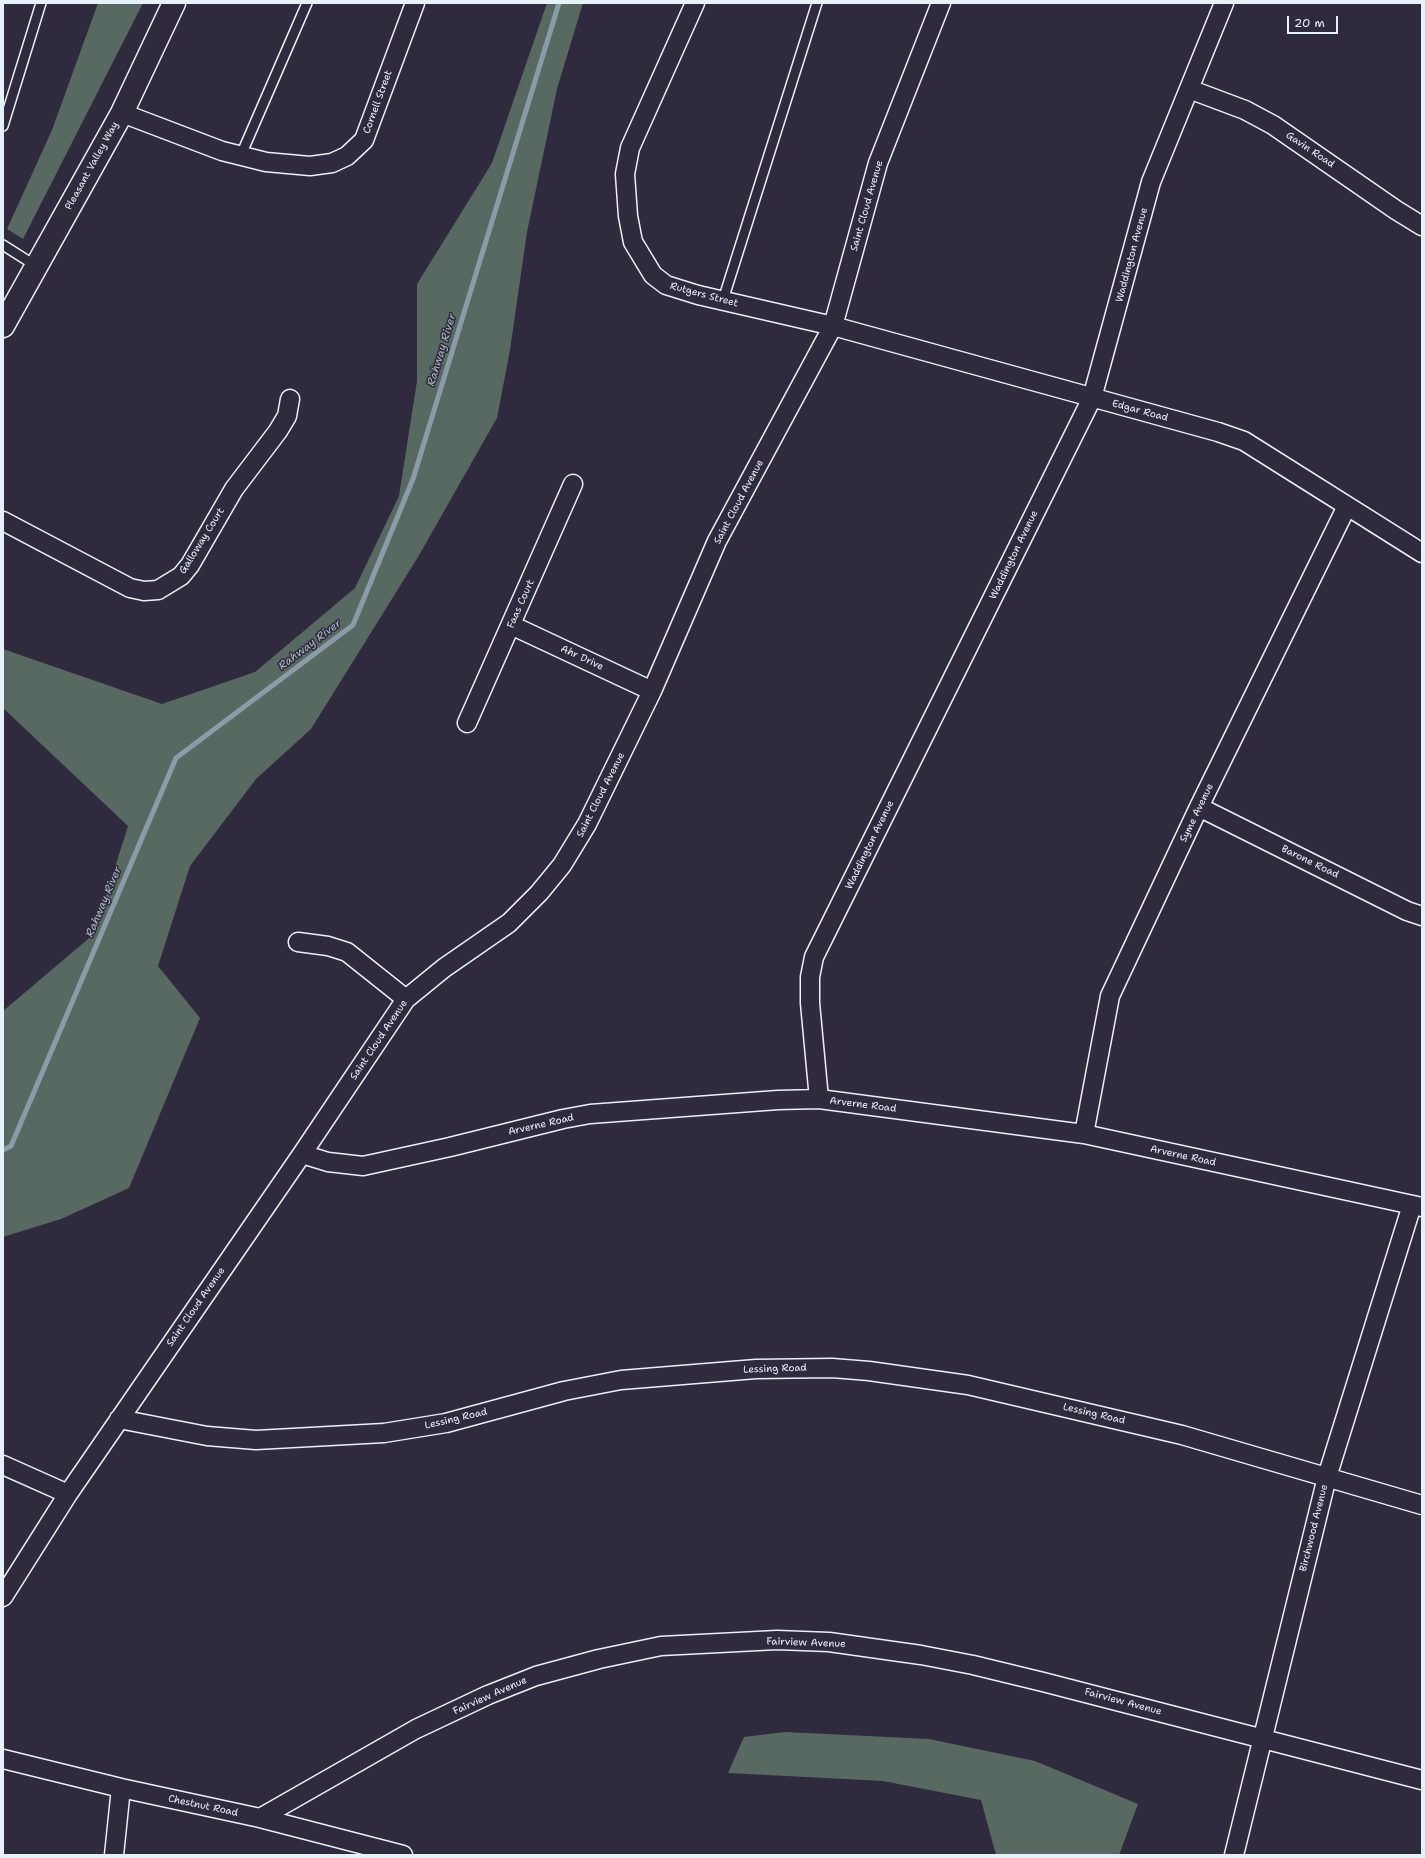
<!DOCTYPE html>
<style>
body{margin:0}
#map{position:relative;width:1425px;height:1858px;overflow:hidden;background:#2f2a3d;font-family:"Shantell Sans",sans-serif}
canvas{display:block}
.frame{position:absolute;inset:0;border:4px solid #e8f1f8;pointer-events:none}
.scale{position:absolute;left:1287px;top:16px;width:51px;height:18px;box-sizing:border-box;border:2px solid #e8f1f8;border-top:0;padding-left:5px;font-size:12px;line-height:14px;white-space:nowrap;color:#e8f1f8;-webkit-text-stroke:3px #2f2a3d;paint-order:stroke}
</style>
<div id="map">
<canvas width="1425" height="1858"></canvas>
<div class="frame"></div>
<div class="scale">20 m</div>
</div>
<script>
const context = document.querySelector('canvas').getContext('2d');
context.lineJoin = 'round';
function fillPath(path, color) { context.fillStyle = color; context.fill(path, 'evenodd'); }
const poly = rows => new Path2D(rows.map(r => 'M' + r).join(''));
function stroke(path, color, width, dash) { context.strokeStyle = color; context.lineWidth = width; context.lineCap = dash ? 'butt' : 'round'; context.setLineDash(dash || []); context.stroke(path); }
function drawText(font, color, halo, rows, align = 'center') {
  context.font = font + ' "Shantell Sans",sans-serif'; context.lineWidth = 3; context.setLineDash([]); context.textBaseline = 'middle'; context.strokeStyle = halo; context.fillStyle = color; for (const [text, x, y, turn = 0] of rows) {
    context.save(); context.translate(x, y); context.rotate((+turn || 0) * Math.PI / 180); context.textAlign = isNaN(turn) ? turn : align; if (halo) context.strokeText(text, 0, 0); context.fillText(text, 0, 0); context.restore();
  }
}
fillPath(poly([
 [98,3,143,3,23,239,7,229,52,130],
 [547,3,583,3,557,89,527,232,510,350,497,418,418,557,311,729,256,779,190,866,158,966,200,1018,129,1188,61,1219,3,1237,3,1011,94,934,128,826,3,708,3,649,162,704,255,672,355,588,399,496,417,381,417,284,492,163],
 [785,1732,929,1739,1035,1761,1138,1804,1119,1855,996,1855,981,1800,883,1781,728,1773,744,1737]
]), '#586961');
stroke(poly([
 [3,1150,11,1146,176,758,353,625,413,479,559,3]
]), '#899ca8', 5);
const service = poly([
 [3,126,41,3],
 [241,155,307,3],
 [3,245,36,266],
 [723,300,817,3]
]);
const minor = poly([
 [695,3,630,148,625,174,628,216,633,242,653,275,666,285,698,295,833,326,1218,432,1244,441,1422,553],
 [1189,89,1245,110,1273,125,1396,210,1422,226],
 [122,113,222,151,266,162,310,166,332,163,347,156,364,140,415,3],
 [3,521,130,588,144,591,158,590,181,576,190,565,234,489,278,431,287,416,290,399],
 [511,625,652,691],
 [467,723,573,484],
 [1199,807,1407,911,1422,916],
 [298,942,328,946,347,952,406,999],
 [819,1099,810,1003,810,977,814,957,1092,398,1151,182,1224,3],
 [1084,1134,1110,996,1199,807,1347,506],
 [302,1154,328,1162,363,1166,450,1147,563,1119,590,1114,778,1100,819,1099,1084,1134,1422,1207],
 [119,1419,207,1436,256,1440,384,1433,446,1423,564,1391,621,1380,756,1369,832,1368,869,1371,968,1385,1182,1435,1422,1505],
 [3,1465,68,1494],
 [3,1597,68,1494,302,1154,406,999,444,968,509,923,539,893,562,865,587,824,652,691,717,541,833,326,878,163,941,3],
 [3,1759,121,1788,260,1818,403,1855],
 [260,1818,416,1729,488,1695,536,1676,599,1659,661,1646,777,1640,829,1642,921,1655,973,1665,1043,1682,1422,1780],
 [114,1855,121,1788],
 [1234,1855,1327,1477,1412,1205]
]);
const secondary = poly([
 [3,326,122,113,174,3]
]);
stroke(service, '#e8f1f8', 12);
stroke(minor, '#e8f1f8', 21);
stroke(secondary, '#e8f1f8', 25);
stroke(service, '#2f2a3d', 9);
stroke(minor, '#2f2a3d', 18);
stroke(secondary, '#2f2a3d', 22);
drawText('10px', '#e8f1f8', '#2f2a3d', [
 ["Cornell Street",378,102,-70],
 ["Gavin Road",1310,150,34],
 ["Pleasant Valley Way",92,166,-61],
 ["Saint Cloud Avenue",867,206,-74],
 ["Waddington Avenue",1132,255,-75],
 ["Rutgers Street",704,295,15],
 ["Edgar Road",1140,411,15],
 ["Saint Cloud Avenue",739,502,-62],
 ["Galloway Court",202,541,-58],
 ["Waddington Avenue",1014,555,-64],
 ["Faas Court",521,604,-66],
 ["Ahr Drive",582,658,25],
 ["Saint Cloud Avenue",601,795,-63],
 ["Syme Avenue",1197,813,-64],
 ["Waddington Avenue",870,845,-64],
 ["Barone Road",1310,862,26],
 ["Saint Cloud Avenue",379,1040,-56],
 ["Arverne Road",863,1105,7],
 ["Arverne Road",541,1125,-13],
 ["Arverne Road",1183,1156,12],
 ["Saint Cloud Avenue",196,1307,-55],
 ["Lessing Road",775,1369,-2],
 ["Lessing Road",1094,1414,13],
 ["Lessing Road",456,1419,-13],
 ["Birchwood Avenue",1314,1528,-76],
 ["Fairview Avenue",806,1643,2],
 ["Fairview Avenue",490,1696,-24],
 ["Fairview Avenue",1123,1702,15],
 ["Chestnut Road",203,1806,12]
]);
drawText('italic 11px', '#a9b8c2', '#2f2a3d', [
 ["Rahway River",442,350,-73],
 ["Rahway River",310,645,-37],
 ["Rahway River",104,902,-67]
]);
</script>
